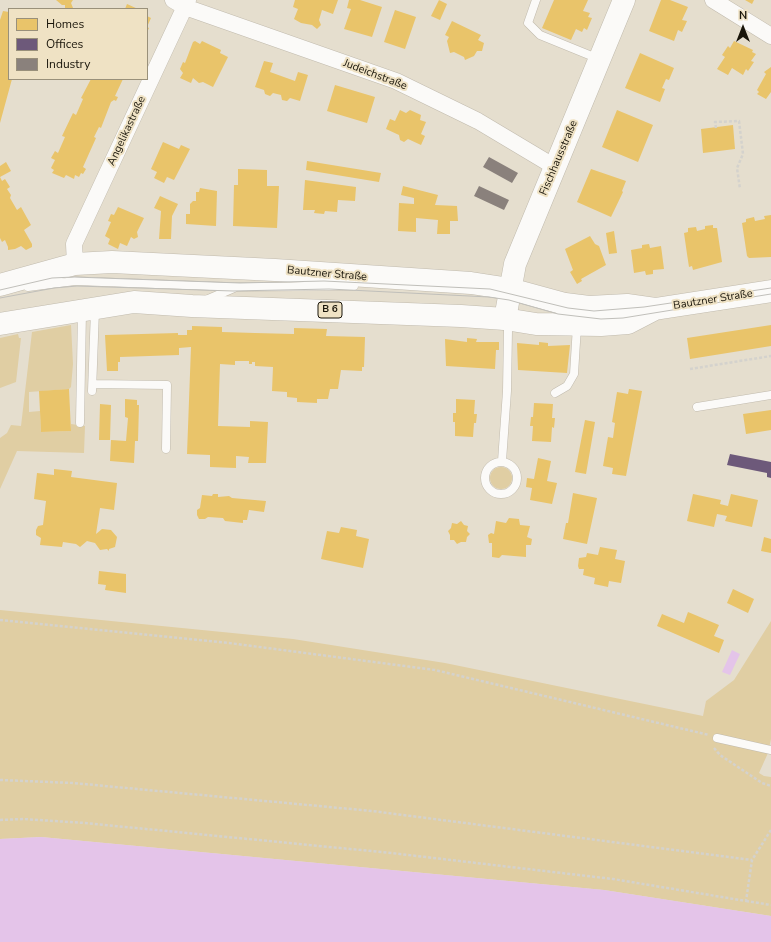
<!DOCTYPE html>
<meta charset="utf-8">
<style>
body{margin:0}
#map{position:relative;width:771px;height:942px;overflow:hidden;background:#e5dece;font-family:"Nunito Sans",sans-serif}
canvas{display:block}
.legend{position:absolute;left:8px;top:8px;width:140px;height:72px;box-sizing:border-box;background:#efe2c4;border:1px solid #99907a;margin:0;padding:5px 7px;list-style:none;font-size:12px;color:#19150a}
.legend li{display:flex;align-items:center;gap:8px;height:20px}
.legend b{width:20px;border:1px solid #99907a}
.north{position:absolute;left:723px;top:8px;width:40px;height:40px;-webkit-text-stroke:3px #efe2c4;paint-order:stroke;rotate:0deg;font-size:11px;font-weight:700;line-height:16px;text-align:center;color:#19150a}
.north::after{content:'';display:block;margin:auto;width:14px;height:18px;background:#19150a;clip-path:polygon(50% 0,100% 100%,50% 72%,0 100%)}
</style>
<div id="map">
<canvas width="771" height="942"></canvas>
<ul class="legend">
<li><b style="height:11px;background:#e9c46a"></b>Homes</li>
<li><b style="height:11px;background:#6d597a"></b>Offices</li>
<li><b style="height:11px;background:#8a817c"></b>Industry</li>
</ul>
<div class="north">N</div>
</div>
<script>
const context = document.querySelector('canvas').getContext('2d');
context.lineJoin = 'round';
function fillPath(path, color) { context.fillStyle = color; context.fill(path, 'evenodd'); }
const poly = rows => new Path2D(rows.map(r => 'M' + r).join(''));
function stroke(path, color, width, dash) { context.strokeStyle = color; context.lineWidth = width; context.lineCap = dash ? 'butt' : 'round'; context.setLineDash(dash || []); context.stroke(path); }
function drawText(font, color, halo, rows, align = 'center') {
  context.font = font + ' "Nunito Sans",sans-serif'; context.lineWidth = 4; context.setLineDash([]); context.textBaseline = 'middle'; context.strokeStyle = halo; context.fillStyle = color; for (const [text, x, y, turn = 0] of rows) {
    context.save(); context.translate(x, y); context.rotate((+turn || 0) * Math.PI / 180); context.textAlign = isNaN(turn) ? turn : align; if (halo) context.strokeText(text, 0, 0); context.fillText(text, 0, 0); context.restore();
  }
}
fillPath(poly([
 [71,325,73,364,71,387,69,389,29,392,29,412,40,411,41,432,71,431,71,424,85,426,84,453,17,451,0,489,0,438,7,433,11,425,21,426,32,332],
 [18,334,19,338,21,338,16,382,0,388,0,338],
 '490 478a11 11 0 1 1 22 0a11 11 0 1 1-22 0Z',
 [0,610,293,639,445,663,703,716,706,701,734,680,771,621,771,739,768,753,759,773,764,776,771,777,771,916,604,890,41,837,0,839]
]), '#e0cea3');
fillPath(poly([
 [732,650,740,654,730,675,722,672],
 [41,837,604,890,771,916,771,942,0,942,0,839]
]), '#e4c4e9');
fillPath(poly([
 [56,0,73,0,71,3,73,8,65,9,65,5,62,5],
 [295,0,338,0,333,14,322,10,319,20,321,25,317,29,312,25,301,23,294,19,298,9,293,7],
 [349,0,360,0,382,7,372,37,344,29,351,9,347,8],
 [439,0,447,4,440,20,431,16],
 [554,0,588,0,583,11,590,13,588,17,592,18,587,30,584,28,582,32,576,29,571,40,542,28],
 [661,0,670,0,688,7,682,20,687,21,682,32,678,30,674,41,649,31],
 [745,0,754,0,752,4],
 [127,4,138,9,125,9],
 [395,10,416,17,405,49,384,42],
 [3,11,9,12,9,79,12,79,0,123,0,20],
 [147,16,151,18,147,27,149,28,147,32],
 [452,21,481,35,478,40,484,43,482,51,477,51,474,56,465,60,464,57,454,52,450,53,447,41,449,37,445,35],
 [195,41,200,44,202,41,221,50,220,53,228,57,213,87,203,82,199,83,193,78,191,83,180,78,183,73,180,69,183,62,185,63,193,42],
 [734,41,753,50,752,52,756,54,751,61,754,62,748,71,746,69,743,75,732,68,728,75,717,69,725,57,722,55,728,46,730,48],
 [640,53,674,68,669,80,666,79,662,88,665,89,660,102,625,88],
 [264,61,273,63,270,72,295,81,298,72,308,75,300,101,290,98,287,101,282,100,281,95,273,93,270,96,265,94,264,90,255,87],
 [771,67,771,92,766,99,757,94,759,92,757,90,766,74,764,72],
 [91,79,123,79,115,96,118,97,116,101,114,100,111,102,101,128,99,127,94,137,96,138,83,167,86,169,83,174,81,173,79,177,75,175,74,179,66,175,64,178,52,173,54,170,51,168,55,160,51,158,55,151,58,153,65,137,62,136,73,113,76,115,83,99,81,98],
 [335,85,375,97,367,123,327,111],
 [400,110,406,113,410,110,421,115,420,120,426,122,421,134,425,136,421,145,408,139,404,142,400,140,399,135,386,129,390,119,395,121],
 [617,110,653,125,638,162,602,147],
 [733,125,735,149,703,153,701,129],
 [163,142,179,149,181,145,190,149,174,180,167,177,164,183,154,178,157,172,151,169],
 [307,161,381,173,379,182,306,170],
 [6,162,11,171,0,177,2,181,5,179,10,187,7,189,11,195,10,198,17,210,21,207,31,225,24,230,32,244,32,247,26,250,21,246,15,249,8,250,8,247,5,240,2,242,0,238,0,166],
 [238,169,267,170,267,186,279,186,277,228,233,226,234,185,238,185],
 [591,169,626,181,622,191,623,192,611,217,577,202],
 [305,180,356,187,355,201,338,200,337,212,325,211,324,214,314,213,315,210,303,210],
 [403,186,438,195,435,205,457,206,458,221,450,221,450,234,437,234,438,220,416,218,416,232,398,231,399,203,414,204,414,198,401,195],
 [200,188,217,191,216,226,186,224,186,214,190,214,190,204,193,201,196,201,196,192,199,192],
 [160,196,178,204,172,216,171,239,159,239,161,211,154,208],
 [118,207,144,218,137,232,138,237,134,239,131,237,127,246,120,243,118,249,108,244,110,239,105,236,111,222,108,221,111,214,114,215],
 [771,215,771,257,749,258,747,256,742,223,746,222,746,219,754,217,755,221,765,219,764,216],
 [713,225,713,228,717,228,722,262,693,270,692,266,689,267,687,254,684,233,688,232,688,228,696,227,697,231,705,229,705,226],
 [614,231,617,253,609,254,606,233],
 [590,236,595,244,599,246,606,265,581,279,582,281,577,284,570,272,573,270,565,249],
 [649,244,650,248,661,246,664,269,653,270,653,274,646,275,645,271,634,273,631,250,642,248,642,245],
 [771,325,771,346,690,359,687,338],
 [192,326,222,327,222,332,255,333,294,334,294,328,327,329,326,336,365,337,364,367,362,367,362,371,341,370,338,389,330,389,328,399,317,399,317,403,297,402,297,398,287,397,287,392,272,391,273,367,255,366,255,362,252,362,252,364,249,364,249,361,235,361,235,365,220,364,218,426,250,427,250,421,268,422,266,463,248,463,249,457,236,456,236,468,210,467,210,455,187,454,191,347,179,348,179,355,120,357,120,362,118,362,118,371,107,371,105,335,178,333,178,335,187,335,187,330,192,330],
 [467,338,477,339,476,342,499,342,499,350,496,350,495,369,446,366,445,339,467,342],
 [539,342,548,343,548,346,570,345,567,373,518,370,517,343,539,345],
 [69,389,71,431,41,432,39,391],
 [629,389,642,391,626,476,612,474,613,468,603,466,608,437,613,438,615,423,612,422,617,392,628,394],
 [125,399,137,400,137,405,139,405,138,441,135,441,134,463,110,461,111,440,126,441,128,418,125,417],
 [456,399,475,400,474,414,477,414,476,423,474,423,473,437,455,436,455,422,453,422,453,413,456,413],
 [534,403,553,404,552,418,555,418,554,428,552,427,551,442,532,441,533,426,530,426,531,417,533,417],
 [100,404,111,405,110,440,99,440],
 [771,410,771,430,746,434,743,414],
 [585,420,595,422,586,474,575,472],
 [538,458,551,461,547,481,557,483,552,504,530,500,532,488,526,487,527,478,534,479],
 [54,469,72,471,71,477,117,483,114,510,100,508,96,534,102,529,111,530,117,537,115,547,109,549,109,551,107,549,100,550,95,543,87,541,80,547,76,544,63,542,62,547,40,545,41,538,36,535,36,530,38,526,43,525,46,501,34,499,37,473,54,475],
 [573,493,597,498,587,544,563,539,566,523,568,523],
 [213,494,218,494,218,497,229,496,232,498,266,501,264,512,249,510,247,520,243,520,243,523,225,521,223,518,208,517,205,519,199,519,197,515,197,510,200,508,202,495,212,496],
 [693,494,721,500,720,504,728,506,731,494,758,500,752,527,725,521,727,516,717,514,714,527,687,521],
 [509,518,519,519,520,525,530,526,527,537,532,539,531,545,526,545,526,557,502,555,499,558,492,557,492,543,489,543,488,535,491,533,494,534,496,521,506,523],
 [461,521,464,525,468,526,467,531,470,534,467,537,466,542,461,542,457,544,454,540,450,540,450,535,448,531,451,528,452,523,457,524],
 [341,527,357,530,356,536,369,539,363,568,321,559,327,531,339,533],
 [764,537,771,539,771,553,761,551],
 [600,547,617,550,615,559,625,561,621,583,609,581,608,587,594,584,595,578,583,575,584,569,579,569,578,566,579,558,586,557,587,553,598,555],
 [99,571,126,574,126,593,105,590,106,585,98,584],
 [733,589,754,599,748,613,727,603],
 [688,612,719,625,714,636,724,640,719,653,657,626,662,614,684,623]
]), '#e9c46a');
fillPath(poly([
 [730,454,771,462,771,478,767,477,767,473,727,465]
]), '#6d597a');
fillPath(poly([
 [489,157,518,173,512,183,483,167],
 [479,186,509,200,504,210,474,196]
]), '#8a817c');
const service = poly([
 [536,0,528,23,540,35,599,59],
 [28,287,75,281,237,287,354,286],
 [206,300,234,288],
 [93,384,167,385,166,449],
 [92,391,95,310],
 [555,393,567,386,574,374,577,326],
 [697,407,771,395],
 [80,423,82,311],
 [502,461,507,391,508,330,505,320],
 '485 478a16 16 0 1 1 32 0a16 16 0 1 1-32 0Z',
 [717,738,771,750]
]);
const minor = poly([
 [173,0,185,7,396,81,478,121,555,167],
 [713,0,771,36],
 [75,264,74,244,188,0]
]);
const secondary = poly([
 [505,319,515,264,624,0]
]);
const primary = poly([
 [0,285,75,264,112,262,275,270,471,283,510,289,565,304,589,307,627,305,655,309],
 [0,324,134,302,192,306,461,316,505,319,536,324,601,325,628,323,655,309,771,291]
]);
stroke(service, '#c0baad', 9);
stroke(minor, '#c0baad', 17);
stroke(secondary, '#c0baad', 23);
stroke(primary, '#c0baad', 23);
stroke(poly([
 [716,128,715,122,739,121,743,154,737,168,740,189],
 [690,369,771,356],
 [0,620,229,643,435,670,709,735],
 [714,748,720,755,762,783,771,786],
 [0,780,73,783,372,811,752,860],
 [0,820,23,819,85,823,391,853,613,879,746,901,752,860,771,830],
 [746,901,771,905]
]), '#d4d2cd', 2.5, [3, 2]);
stroke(service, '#fbfaf8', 8);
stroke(minor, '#fbfaf8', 16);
stroke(secondary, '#fbfaf8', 22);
stroke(primary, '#fbfaf8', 22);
stroke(poly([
 [0,290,52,278,74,277,240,283,324,281,490,289,568,308,594,311,644,307,771,288],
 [0,298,54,288,77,286,233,291,329,289,489,297,509,300,558,314,601,319,623,318,771,294]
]), '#c0bfba', 1);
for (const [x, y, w] of [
 [330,310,24]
]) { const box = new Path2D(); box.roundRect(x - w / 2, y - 8, w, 16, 3); context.fillStyle = '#efe2c4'; context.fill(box); stroke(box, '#19150a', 1); }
drawText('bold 10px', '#19150a', null, [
 ["B 6",330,310]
]);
drawText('11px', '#19150a', '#efe2c4', [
 ["Judeichstraße",375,75,21],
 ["Angelikastraße",127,131,-65],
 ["Fischhausstraße",559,158,-67],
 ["Bautzner Straße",327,274,5],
 ["Bautzner Straße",713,300,-9]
]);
</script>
